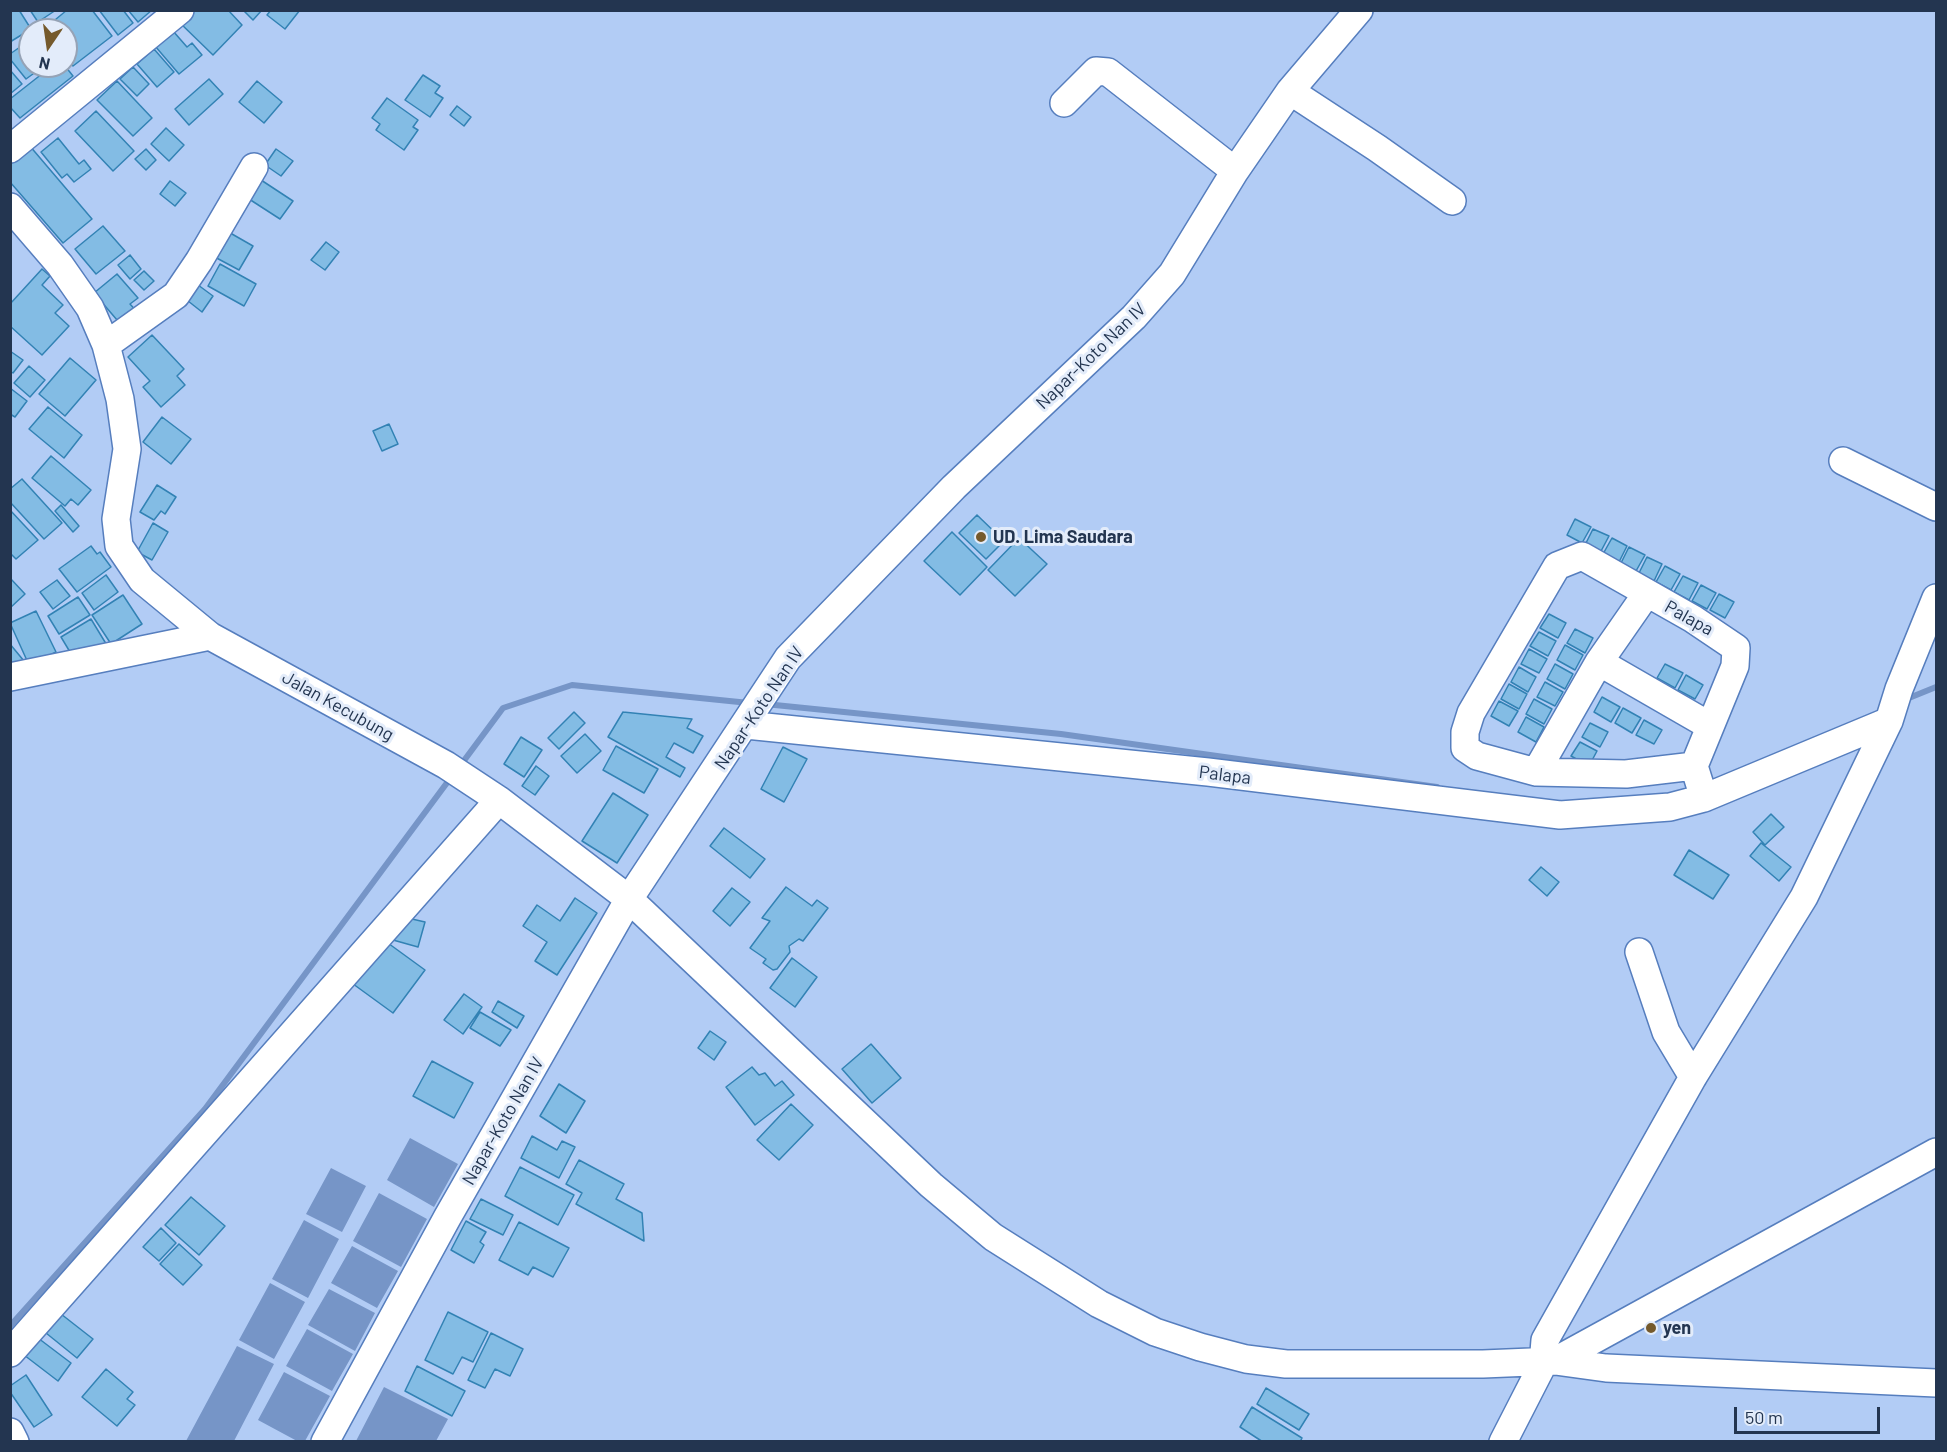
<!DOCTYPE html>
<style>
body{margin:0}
#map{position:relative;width:1947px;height:1452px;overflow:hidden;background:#b2ccf5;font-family:Barlow,sans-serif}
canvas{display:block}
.frame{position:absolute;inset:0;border:12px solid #233550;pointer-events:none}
.north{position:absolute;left:18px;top:18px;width:60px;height:60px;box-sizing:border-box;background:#e3ecfa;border:2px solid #96a3b6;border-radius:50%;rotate:193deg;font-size:16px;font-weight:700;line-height:24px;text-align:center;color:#233550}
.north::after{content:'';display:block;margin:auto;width:21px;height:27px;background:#755a2c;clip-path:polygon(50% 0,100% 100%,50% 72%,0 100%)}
.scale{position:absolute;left:1734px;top:1407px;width:146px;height:27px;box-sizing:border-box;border:3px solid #233550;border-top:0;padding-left:8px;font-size:18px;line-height:21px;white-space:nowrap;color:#233550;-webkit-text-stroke:4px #e3ecfa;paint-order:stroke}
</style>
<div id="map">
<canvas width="1947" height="1452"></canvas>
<div class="frame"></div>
<div class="north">N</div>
<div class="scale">50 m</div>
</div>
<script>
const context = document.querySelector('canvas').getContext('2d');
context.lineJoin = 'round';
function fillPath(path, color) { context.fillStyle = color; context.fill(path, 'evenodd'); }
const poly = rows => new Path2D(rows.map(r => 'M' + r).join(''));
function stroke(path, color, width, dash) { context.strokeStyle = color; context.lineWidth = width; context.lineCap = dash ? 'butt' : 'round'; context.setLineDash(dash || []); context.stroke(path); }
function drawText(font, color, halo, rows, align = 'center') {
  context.font = font + ' Barlow,sans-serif'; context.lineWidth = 6; context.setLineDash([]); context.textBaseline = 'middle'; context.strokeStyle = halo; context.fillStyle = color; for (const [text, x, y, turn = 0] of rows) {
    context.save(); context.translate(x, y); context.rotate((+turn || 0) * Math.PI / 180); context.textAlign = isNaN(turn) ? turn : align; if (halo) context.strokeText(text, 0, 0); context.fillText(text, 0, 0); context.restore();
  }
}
fillPath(poly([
 [410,1138,458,1164,434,1207,387,1180],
 [331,1168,366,1186,342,1232,306,1214],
 [379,1193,427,1219,401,1267,353,1241],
 [304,1220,339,1239,308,1298,272,1279],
 [352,1246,398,1271,377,1308,331,1283],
 [270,1283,305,1302,274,1359,239,1340],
 [329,1289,375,1313,355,1351,308,1325],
 [307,1329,353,1354,332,1391,286,1366],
 [237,1346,274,1364,234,1441,186,1441],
 [284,1372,330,1396,305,1441,297,1441,258,1420],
 [384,1387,448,1419,436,1441,356,1441]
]), '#7695c7');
stroke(poly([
 [1904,700,1936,687],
 [765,704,1061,734,1437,787],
 [460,766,503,708,572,685,749,703],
 [10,1326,205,1109,452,776]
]), '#7695c7', 6);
const building = poly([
 [10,10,19,10,31,29,10,42,10,10],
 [30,10,56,10,38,22,30,10],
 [67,10,92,10,112,36,73,66,66,57,66,30,44,29,67,10],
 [99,10,123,10,133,23,118,35,99,10],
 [128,10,152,10,138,22,128,10],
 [188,10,228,10,242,25,213,55,178,21,188,10],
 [243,10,262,10,253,20,243,10],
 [271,10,300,10,285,29,267,15,271,10],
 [173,31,187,47,192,43,202,55,179,74,155,46,173,31],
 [30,40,30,66,44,66,26,79,10,59,10,54,30,40],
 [154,49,174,72,157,87,137,64,154,49],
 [52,66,65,66,73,76,20,118,10,107,10,99,52,66],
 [133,67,149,84,137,96,120,79,133,67],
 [10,70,22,84,10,94,10,70],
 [423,75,440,86,435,93,443,98,430,117,405,100,423,75],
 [209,79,223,94,189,125,175,109,209,79],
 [117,81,152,118,133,136,97,100,117,81],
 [257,81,282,102,264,123,239,102,257,81],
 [387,98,418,120,413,127,418,130,404,150,376,130,380,124,372,118,387,98],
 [457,106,471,117,464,126,450,115,457,106],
 [96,111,134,151,113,171,75,131,96,111],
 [166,128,184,145,169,161,151,144,166,128],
 [58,138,79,164,84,160,91,169,74,182,67,174,62,178,41,152,58,138],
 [29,145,92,219,63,243,10,182,10,161,29,145],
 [146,149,156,160,146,170,135,159,146,149],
 [276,149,293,161,281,176,265,165,276,149],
 [261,180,293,201,280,219,249,199,261,180],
 [170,181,186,193,175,206,160,194,170,181],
 [103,226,125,251,96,274,75,249,103,226],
 [225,230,253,246,239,270,211,255,225,230],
 [326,242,339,252,325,270,311,260,326,242],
 [130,255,141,269,130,279,118,265,130,255],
 [220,264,256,284,244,306,208,286,220,264],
 [42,269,50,276,42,285,63,305,55,313,69,326,42,355,10,326,10,304,42,269],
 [144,271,154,281,144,290,134,280,144,271],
 [117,274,138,298,130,304,139,314,123,327,94,293,117,274],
 [194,282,213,296,202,312,183,297,194,282],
 [152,335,184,369,177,376,185,385,161,407,143,387,150,381,128,357,152,335],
 [10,351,23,360,13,373,10,371,10,351],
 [70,358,96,380,65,416,39,394,70,358],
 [29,366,45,380,30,397,14,383,29,366],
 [10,388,27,401,15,417,10,414,10,388],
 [48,407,82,435,64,458,29,429,48,407],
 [162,417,191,439,171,464,143,442,162,417],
 [389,424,398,444,382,451,373,431,389,424],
 [51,456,91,490,78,505,71,499,65,506,32,478,51,456],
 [22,479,62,523,44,539,10,502,10,489,22,479],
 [157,485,176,497,165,514,161,511,154,520,140,512,157,485],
 [61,505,79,526,73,532,55,511,61,505],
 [10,510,38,540,16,559,10,553,10,510],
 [977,515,1004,541,986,559,959,533,977,515],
 [1575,519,1591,527,1582,543,1567,535,1575,519],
 [153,523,168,532,152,560,137,552,153,523],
 [1593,529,1609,536,1600,553,1585,545,1593,529],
 [952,532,987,567,960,595,924,561,952,532],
 [1019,538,1047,564,1015,596,988,570,1019,538],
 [1612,538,1627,546,1619,562,1603,554,1612,538],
 [91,546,97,554,100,552,111,567,77,592,59,569,91,546],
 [1629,547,1645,555,1636,571,1621,563,1629,547],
 [1647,557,1662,564,1654,581,1639,573,1647,557],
 [1665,566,1680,574,1671,590,1656,582,1665,566],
 [106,575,118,592,94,610,82,593,106,575],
 [1683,576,1698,583,1689,600,1674,592,1683,576],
 [10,578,25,594,10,608,10,578],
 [57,580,70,596,53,609,40,592,57,580],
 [1701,585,1716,593,1707,609,1692,601,1701,585],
 [1719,594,1734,602,1725,618,1710,610,1719,594],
 [123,595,142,624,111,644,92,615,123,595],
 [78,597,90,615,59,634,48,616,78,597],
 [36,611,56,652,29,665,10,623,36,611],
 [1549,614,1566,623,1558,638,1540,628,1549,614],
 [91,619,108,647,73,657,61,637,91,619],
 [1575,629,1593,638,1585,653,1567,643,1575,629],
 [1539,632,1556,641,1548,656,1530,646,1539,632],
 [10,644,24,661,10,671,10,644],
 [1565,645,1583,655,1575,670,1557,660,1565,645],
 [1529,649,1547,659,1539,673,1521,664,1529,649],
 [1555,664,1573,674,1565,689,1547,679,1555,664],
 [1665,664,1683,673,1675,688,1657,678,1665,664],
 [1519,667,1536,677,1528,692,1511,682,1519,667],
 [1686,675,1703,685,1695,699,1678,690,1686,675],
 [1545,682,1563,692,1555,706,1537,697,1545,682],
 [1509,684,1527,694,1519,709,1501,699,1509,684],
 [1602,697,1620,707,1611,722,1594,712,1602,697],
 [1534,699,1552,709,1544,724,1526,714,1534,699],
 [1499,701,1518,711,1509,726,1491,716,1499,701],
 [1623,708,1641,718,1632,733,1615,723,1623,708],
 [574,712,585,723,559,749,548,738,574,712],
 [623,712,692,719,687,728,703,736,693,753,674,743,666,757,685,768,680,777,608,737,623,712],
 [1526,717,1544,727,1536,742,1518,732,1526,717],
 [1644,720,1662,730,1654,744,1636,735,1644,720],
 [1590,723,1608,732,1600,747,1582,737,1590,723],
 [585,734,601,751,577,773,561,756,585,734],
 [521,737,542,750,524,777,504,764,521,737],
 [1580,742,1597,751,1589,766,1571,756,1580,742],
 [616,746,658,769,644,793,603,770,616,746],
 [783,747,807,759,784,802,761,789,783,747],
 [536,766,549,776,535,795,522,786,536,766],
 [613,793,648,815,617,863,582,841,613,793],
 [1771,814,1784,827,1765,845,1753,832,1771,814],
 [724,828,765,859,750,878,710,846,724,828],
 [1761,843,1791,867,1779,881,1750,856,1761,843],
 [1689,850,1729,875,1713,899,1674,875,1689,850],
 [1541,867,1559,882,1547,896,1529,880,1541,867],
 [786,887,812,906,817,900,828,908,803,941,799,939,789,946,790,952,777,969,773,970,763,963,766,959,750,948,770,921,762,918,786,887],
 [732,888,750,902,730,926,713,911,732,888],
 [575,898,597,913,557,975,535,961,547,942,523,926,537,905,560,921,575,898],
 [399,916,425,922,418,947,393,940,399,916],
 [381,938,425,970,393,1013,349,981,381,938],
 [792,958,817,977,795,1007,770,988,792,958],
 [464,994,482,1007,463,1034,444,1020,464,994],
 [498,1001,524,1016,517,1028,492,1012,498,1001],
 [480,1012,511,1030,500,1046,470,1028,480,1012],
 [710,1031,726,1042,714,1060,698,1048,710,1031],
 [871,1044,901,1078,872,1103,842,1069,871,1044],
 [432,1061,473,1083,454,1118,413,1096,432,1061],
 [752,1067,759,1075,765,1073,775,1086,782,1081,794,1095,755,1125,726,1087,752,1067],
 [559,1084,585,1101,566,1133,540,1116,559,1084],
 [791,1104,813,1125,779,1160,757,1140,791,1104],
 [532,1136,557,1150,562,1141,575,1147,559,1178,521,1158,532,1136],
 [579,1160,624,1184,616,1199,642,1213,644,1241,576,1204,582,1193,566,1184,579,1160],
 [520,1167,574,1195,558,1225,505,1196,520,1167],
 [191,1197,225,1226,199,1255,165,1225,191,1197],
 [481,1199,513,1215,503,1235,470,1219,481,1199],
 [466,1221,486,1232,480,1242,484,1245,474,1263,451,1250,466,1221],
 [519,1222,569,1248,553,1277,533,1267,528,1275,499,1260,519,1222],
 [161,1228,176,1243,159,1261,143,1247,161,1228],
 [179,1244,202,1265,183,1285,160,1264,179,1244],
 [448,1312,488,1332,473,1362,462,1357,453,1374,425,1360,448,1312],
 [61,1314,93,1339,77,1358,46,1333,61,1314],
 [491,1333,523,1349,510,1376,495,1369,485,1388,468,1380,491,1333],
 [38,1338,71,1363,58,1381,24,1355,38,1338],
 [417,1366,465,1391,452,1416,405,1391,417,1366],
 [106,1369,133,1392,127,1399,135,1405,117,1426,82,1397,106,1369],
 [26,1375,52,1415,34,1427,10,1392,10,1386,26,1375],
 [1266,1388,1309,1414,1299,1430,1257,1404,1266,1388],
 [1252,1407,1302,1438,1300,1442,1263,1442,1240,1427,1252,1407]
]);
fillPath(building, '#83bce4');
stroke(building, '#3282b4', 1.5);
const minor = poly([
 [1290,91,1377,148,1452,201],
 [1064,103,1096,71,1108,72,1235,171],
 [10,149,180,10],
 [10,207,60,265,90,308,106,345,120,399,127,449,116,519,119,546,142,580,210,636,446,765,499,800,629,899,931,1185,993,1237,1099,1304,1155,1332,1200,1347,1246,1359,1286,1364,1483,1364,1555,1361,1936,1152],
 [106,345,176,295,199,261,254,167],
 [1843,461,1936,507],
 [1647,593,1599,662,1536,772,1626,774,1694,766],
 [1599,662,1710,726],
 [10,677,210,636],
 [746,725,1208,772,1560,815,1670,807,1704,798,1889,721],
 [1536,772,1477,756,1465,748,1465,732,1471,713,1557,566,1582,556,1693,619,1736,648,1735,666,1694,766,1704,798],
 [1639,952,1666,1032,1693,1077],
 [10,1353,499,800],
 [1555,1361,1606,1368,1936,1383],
 [10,1432,15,1442],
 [325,1442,447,1218,629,899,788,658,954,487,1134,317,1172,274,1235,171,1290,91,1359,10],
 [1503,1442,1543,1364,1545,1340,1693,1077,1804,897,1889,721,1899,689,1936,598]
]);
stroke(minor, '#567ebe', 30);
stroke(minor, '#fff', 27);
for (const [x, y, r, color] of [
 [981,537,6,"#755a2c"],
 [1651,1328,6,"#755a2c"]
]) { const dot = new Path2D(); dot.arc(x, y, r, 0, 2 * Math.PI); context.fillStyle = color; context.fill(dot); stroke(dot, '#e3ecfa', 2); }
drawText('18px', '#233550', '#e3ecfa', [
 ["Napar-Koto Nan IV",1091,356,-44],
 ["Palapa",1689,618,29],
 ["Jalan Kecubung",338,706,29],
 ["Napar-Koto Nan IV",759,708,-56],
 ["Palapa",1225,775,7],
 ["Napar-Koto Nan IV",503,1121,-60]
]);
drawText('bold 18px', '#233550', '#e3ecfa', [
 ["UD. Lima Saudara",993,537],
 ["yen",1663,1328]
], 'left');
</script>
